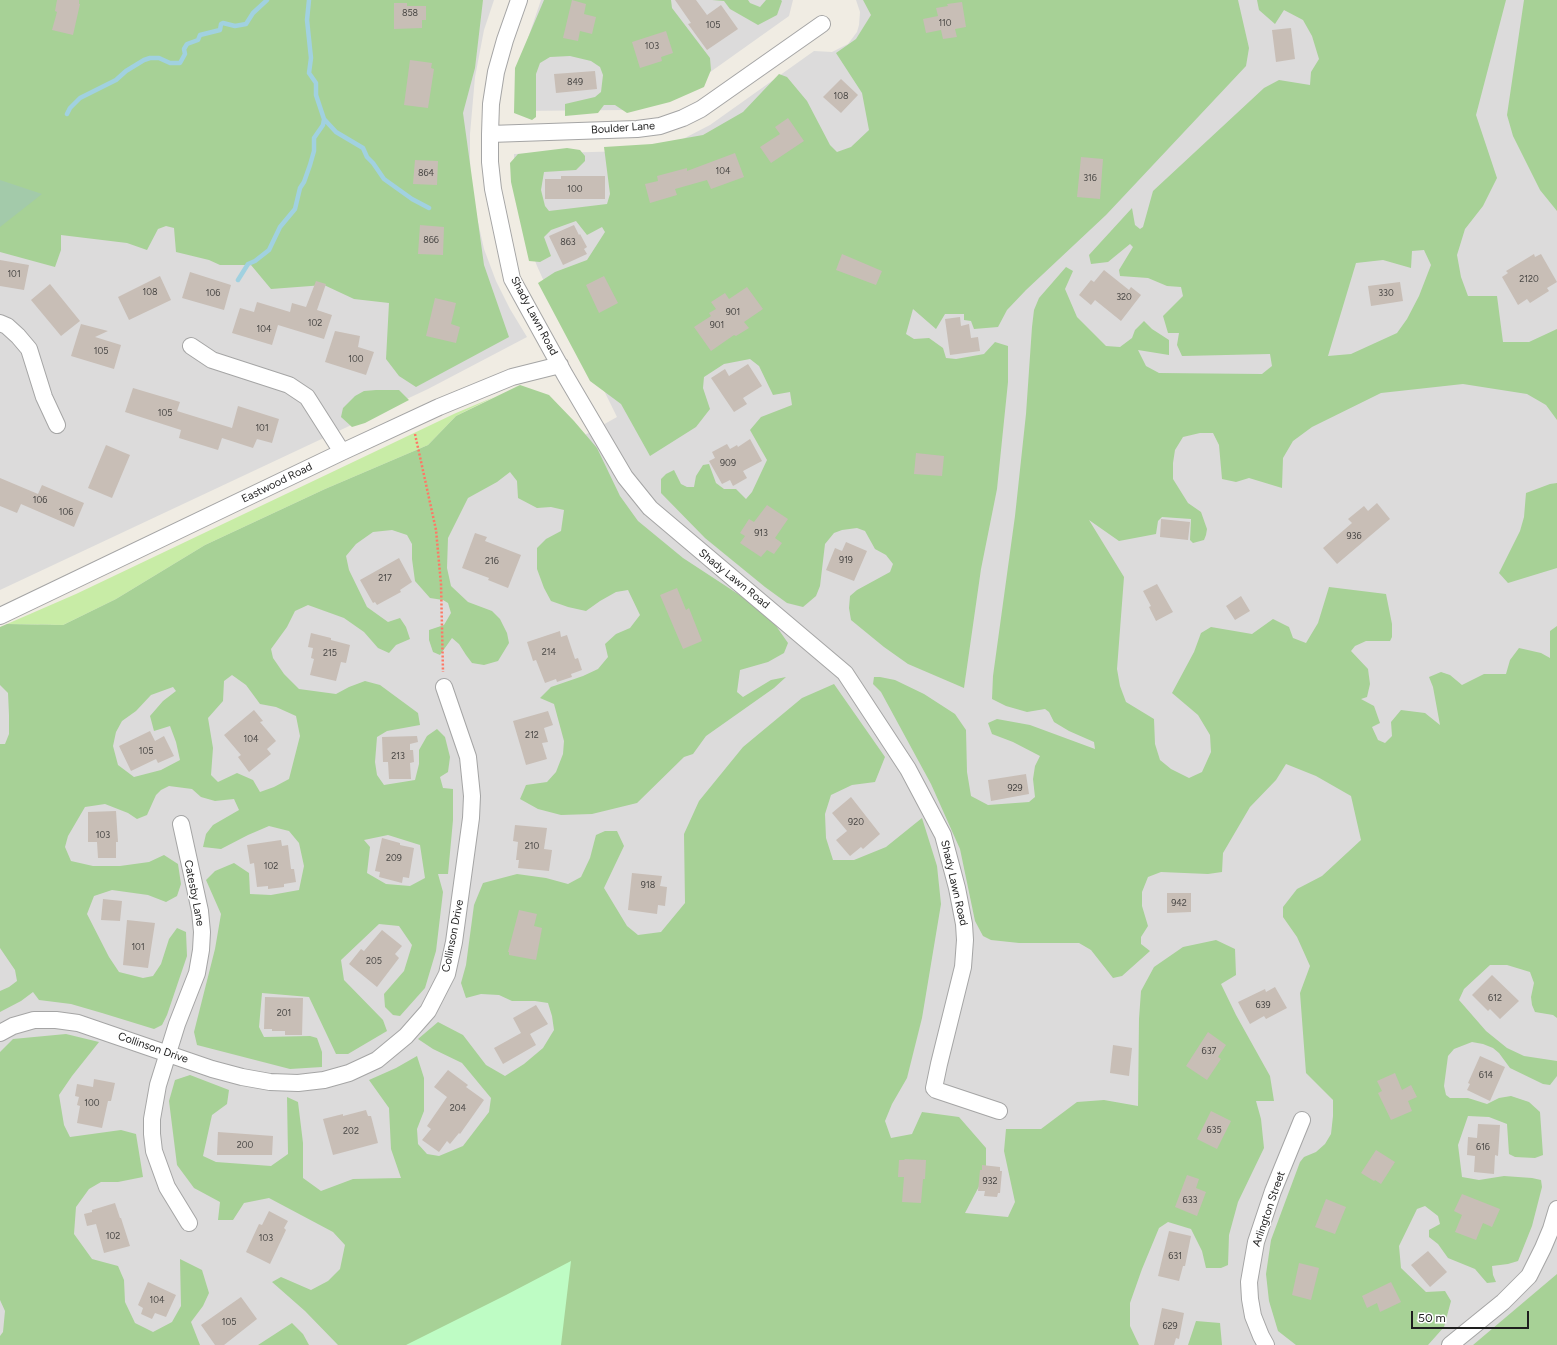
<!DOCTYPE html>
<style>
body{margin:0}
#map{position:relative;width:1557px;height:1345px;overflow:hidden;background:#f0ece3;font-family:Figtree,sans-serif}
canvas{display:block}
.scale{position:absolute;left:1411px;top:1311px;width:118px;height:18px;box-sizing:border-box;border:2px solid #1e1e1e;border-top:0;padding-left:5px;font-size:12px;line-height:14px;white-space:nowrap;color:#1e1e1e;-webkit-text-stroke:3px #fff;paint-order:stroke}
</style>
<div id="map">
<canvas width="1557" height="1345"></canvas>
<div class="scale">50 m</div>
</div>
<script>
const context = document.querySelector('canvas').getContext('2d');
context.lineJoin = 'round';
function fillPath(path, color) { context.fillStyle = color; context.fill(path, 'evenodd'); }
const poly = rows => new Path2D(rows.map(r => 'M' + r).join(''));
function stroke(path, color, width, dash) { context.strokeStyle = color; context.lineWidth = width; context.lineCap = dash ? 'butt' : 'round'; context.setLineDash(dash || []); context.stroke(path); }
function drawText(font, color, halo, rows, align = 'center') {
  context.font = font + ' Figtree,sans-serif'; context.lineWidth = 3; context.setLineDash([]); context.textBaseline = 'middle'; context.strokeStyle = halo; context.fillStyle = color; for (const [text, x, y, turn = 0] of rows) {
    context.save(); context.translate(x, y); context.rotate((+turn || 0) * Math.PI / 180); context.textAlign = isNaN(turn) ? turn : align; if (halo) context.strokeText(text, 0, 0); context.fillText(text, 0, 0); context.restore();
  }
}
fillPath(poly([
 [0,0,494,0,484,30,475,77,470,134,470,161,472,195,484,249,496,281,510,309,527,337,428,389,0,590],
 [541,0,793,0,789,16,692,85,625,110,517,111,525,47],
 [856,0,1557,0,1557,1345,0,1345,0,643,51,619,54,658,551,454,617,417,585,352,547,288,537,266,529,245,514,167,514,154,631,151,679,141,710,125,814,51,832,52,848,44,857,32,859,25,860,12]
]), '#dcdbdb');
fillPath(poly([
 [494,397,456,416,428,445,325,489,205,545,116,599,63,625,7,624,76,594,456,413]
]), '#c8eca6');
fillPath(poly([
 [0,0,483,0,475,68,463,113,484,265,509,337,416,387,399,376,386,359,389,303,354,299,324,285,271,289,251,265,220,265,209,260,176,252,174,228,166,226,158,229,147,250,127,243,61,235,61,250,55,267,0,252],
 [544,0,671,0,672,8,710,58,711,70,704,87,670,102,627,113,615,105,604,105,598,113,565,116,565,104,595,97,601,92,603,75,600,67,591,61,570,56,550,57,540,63,536,74,536,117,532,120,514,113,515,68],
 [712,0,748,0,750,3,760,7,766,0,781,0,782,1,777,15,758,25,730,9,724,1],
 [863,0,1238,0,1249,48,1246,66,1106,215,1026,290,1007,310,998,327,974,329,971,321,964,320,964,314,945,314,936,329,913,309,906,334,914,339,929,338,943,348,946,358,956,359,984,354,995,342,1008,346,1008,382,997,489,981,569,964,688,908,664,884,647,851,620,849,608,850,596,857,590,890,572,893,564,886,555,875,549,865,531,857,528,842,530,834,533,825,544,820,586,816,596,803,607,787,603,765,587,705,538,661,493,661,479,666,474,674,470,681,484,687,487,694,487,696,476,703,465,709,464,716,483,724,489,736,489,746,499,752,492,767,460,750,430,761,417,792,405,790,392,773,395,759,366,750,359,724,364,704,377,703,388,710,409,696,427,650,456,621,404,590,381,538,283,555,272,587,260,605,232,602,227,587,235,576,221,551,230,544,237,551,256,540,262,529,261,511,182,510,163,518,154,567,148,580,150,585,156,585,161,576,170,544,172,541,190,545,206,549,211,607,204,610,194,604,147,652,144,703,135,743,112,779,74,787,77,807,101,830,145,837,152,851,147,869,130,862,93,836,53,856,39,871,15],
 [1257,0,1506,0,1476,115,1497,178,1483,206,1465,229,1457,255,1461,277,1468,296,1497,296,1503,342,1529,342,1557,329,1557,420,1546,405,1527,394,1463,384,1381,393,1312,427,1293,441,1283,458,1282,488,1249,478,1236,482,1222,479,1219,445,1213,433,1200,433,1183,437,1175,450,1173,463,1173,479,1188,503,1201,512,1207,529,1206,535,1204,540,1193,543,1190,540,1191,519,1162,517,1158,521,1156,534,1119,541,1089,520,1124,577,1117,669,1120,686,1126,702,1154,719,1155,744,1160,760,1171,769,1189,778,1202,772,1211,752,1210,735,1198,715,1172,693,1194,652,1201,633,1211,627,1252,634,1273,619,1289,627,1293,638,1306,643,1318,623,1329,587,1386,594,1392,624,1392,637,1390,641,1366,641,1355,646,1351,651,1368,669,1370,684,1367,697,1361,699,1374,706,1380,723,1372,727,1378,740,1385,743,1392,736,1391,722,1401,710,1425,713,1440,725,1433,687,1429,677,1441,672,1450,675,1462,685,1484,674,1506,674,1510,660,1519,648,1541,653,1550,658,1550,631,1557,626,1557,1018,1553,1015,1535,1012,1532,1005,1531,997,1534,983,1530,972,1507,965,1490,965,1464,989,1459,1000,1486,1031,1507,1048,1524,1056,1557,1061,1557,1076,1550,1085,1543,1084,1510,1068,1499,1053,1493,1048,1483,1044,1472,1042,1454,1049,1448,1056,1444,1086,1446,1095,1450,1098,1468,1098,1487,1104,1499,1098,1511,1096,1529,1102,1540,1112,1543,1155,1535,1158,1515,1157,1509,1154,1507,1124,1489,1117,1468,1116,1458,1145,1462,1177,1479,1180,1504,1176,1532,1178,1541,1180,1542,1187,1532,1226,1518,1261,1508,1264,1492,1266,1493,1275,1496,1282,1487,1283,1475,1269,1448,1258,1438,1244,1429,1237,1429,1230,1440,1224,1438,1216,1425,1206,1417,1209,1399,1246,1401,1268,1426,1292,1445,1291,1451,1301,1444,1327,1428,1345,1296,1345,1278,1331,1269,1301,1266,1274,1271,1240,1300,1162,1304,1157,1316,1152,1325,1144,1331,1134,1333,1116,1333,1100,1306,1073,1300,993,1310,966,1297,937,1283,917,1283,907,1297,889,1322,876,1361,840,1351,796,1316,776,1286,764,1276,780,1250,807,1223,853,1222,872,1208,874,1161,872,1148,877,1142,892,1142,906,1148,926,1141,937,1141,944,1150,951,1122,976,1113,978,1091,950,1079,943,1019,943,991,940,983,936,975,921,960,849,931,784,881,692,873,684,874,677,880,677,895,680,924,694,955,714,966,730,967,772,971,796,988,805,1029,802,1035,797,1033,779,1035,766,1040,756,1013,742,992,734,988,723,997,719,1030,725,1095,749,1094,742,1069,731,1054,722,1049,712,1045,709,1027,712,1006,706,992,699,993,676,1015,516,1026,414,1032,327,1034,310,1039,298,1066,267,1073,271,1065,289,1077,317,1106,346,1120,347,1132,338,1135,330,1144,321,1152,329,1169,340,1169,355,1138,350,1146,366,1159,373,1262,374,1272,366,1270,354,1182,356,1177,345,1179,333,1168,333,1163,316,1183,296,1181,287,1167,286,1148,278,1120,276,1119,270,1133,247,1130,244,1108,262,1091,264,1089,255,1132,208,1135,225,1140,229,1143,227,1153,191,1264,88,1279,80,1310,85,1311,72,1319,59,1312,36,1303,20,1284,10,1275,24,1259,10],
 [1424,250,1431,265,1419,296,1407,319,1397,333,1351,354,1328,356,1356,263,1383,260,1411,268,1412,251],
 [1524,0,1557,0,1557,211,1540,190,1513,136,1507,115],
 [520,385,549,395,574,421,597,448,620,496,638,521,683,558,767,613,788,643,784,653,768,662,740,670,737,692,743,697,771,680,786,677,774,688,706,736,693,754,684,757,637,803,592,814,561,815,538,809,520,799,526,785,547,782,556,772,563,754,564,741,554,704,540,698,551,687,583,676,598,669,608,657,605,644,616,634,630,628,640,615,628,590,616,592,600,601,586,611,568,607,551,601,544,588,537,569,537,548,546,539,561,531,564,510,551,507,537,508,518,498,517,481,510,472,497,482,468,498,448,538,447,568,451,586,468,602,492,611,500,619,507,633,509,643,498,661,484,665,472,663,466,655,459,644,452,638,440,655,433,652,429,640,429,630,444,625,451,613,448,603,443,600,430,598,415,581,412,559,412,544,407,535,392,530,373,532,356,544,346,556,349,570,367,607,388,622,400,618,406,627,410,639,396,645,389,653,378,648,364,632,344,618,308,605,295,611,287,627,271,649,273,658,284,674,299,689,336,694,349,687,365,681,380,685,418,713,420,725,387,731,377,737,375,762,377,775,384,785,415,780,419,764,419,750,427,736,437,729,445,737,450,757,448,772,440,777,443,788,453,789,453,820,448,874,438,874,443,892,436,951,425,988,400,1016,393,1015,385,1007,384,994,404,971,412,945,399,926,379,924,341,960,344,980,383,1020,387,1031,348,1054,336,1054,309,997,262,993,259,1027,264,1037,310,1036,317,1038,322,1052,322,1067,290,1069,197,1045,194,1032,215,949,221,914,206,880,215,871,234,863,249,873,250,894,271,895,299,890,304,866,299,843,289,831,269,826,248,835,221,849,203,847,206,834,213,825,239,810,234,799,215,801,201,797,192,789,169,786,161,790,156,795,147,815,137,819,128,813,105,804,85,807,68,836,65,847,71,861,93,866,120,866,149,862,164,855,178,864,181,884,177,896,166,902,148,895,112,890,94,896,87,914,109,957,119,972,143,978,153,976,161,964,169,939,177,928,186,932,187,956,167,1015,162,1025,154,1029,102,1013,71,1004,39,1000,33,992,21,1001,0,1012,0,991,9,987,17,981,15,970,0,948,0,744,5,744,9,734,9,715,8,693,0,685,0,627,7,624,63,625,116,599,205,545,325,489,428,445,456,416],
 [232,675,246,685,260,704,276,707,296,716,300,736,289,779,274,787,260,792,253,780,237,773,218,782,211,775,213,748,208,718,223,701,224,681],
 [173,687,176,691,163,701,150,716,154,731,170,726,176,742,180,760,161,770,134,777,118,765,113,746,116,732,122,721,136,711,151,695],
 [388,835,420,845,425,878,410,886,386,884,367,873,370,847,364,840],
 [376,390,399,390,409,400,365,423,352,427,341,417,343,408,355,396,364,391],
 [1557,483,1557,568,1508,583,1499,573,1520,531,1524,517,1526,493,1550,484],
 [834,684,885,757,875,782,852,785,831,795,825,814,826,838,833,860,854,860,886,847,922,818,937,866,941,904,922,1018,907,1078,892,1104,885,1121,891,1138,912,1134,922,1112,959,1117,986,1148,986,1173,965,1213,1008,1217,1015,1202,1004,1151,1006,1129,1041,1129,1077,1102,1104,1100,1138,1106,1139,1019,1141,991,1154,967,1183,947,1216,940,1235,949,1236,975,1221,984,1236,1015,1270,1076,1274,1101,1256,1101,1261,1119,1264,1148,1238,1202,1229,1235,1228,1265,1221,1268,1206,1268,1202,1251,1191,1229,1168,1222,1159,1228,1142,1269,1130,1303,1130,1326,1139,1345,338,1345,305,1311,272,1282,281,1277,311,1290,328,1281,340,1269,345,1245,333,1232,269,1198,244,1203,233,1220,218,1220,220,1202,194,1188,177,1165,169,1101,175,1080,190,1075,229,1090,227,1104,212,1115,203,1156,216,1162,271,1166,288,1154,287,1097,298,1102,303,1143,303,1178,321,1191,353,1179,401,1178,391,1149,389,1108,369,1080,396,1068,417,1056,424,1078,424,1111,417,1129,418,1144,427,1154,439,1156,463,1146,489,1112,491,1098,462,1063,433,1049,418,1039,438,1022,463,1035,486,1065,505,1076,524,1064,543,1048,554,1030,552,1016,548,1003,535,1001,512,1001,499,995,481,994,466,998,461,983,466,965,474,905,483,883,517,874,546,878,568,884,581,877,590,858,596,835,605,831,617,831,624,846,604,888,627,926,638,935,661,932,685,903,684,834,699,801,743,747,802,698],
 [66,1034,99,1042,72,1076,59,1095,64,1125,70,1137,121,1130,136,1134,143,1177,118,1182,101,1182,89,1189,76,1207,74,1234,92,1259,118,1266,124,1280,125,1302,135,1323,153,1332,172,1322,181,1306,180,1259,202,1270,209,1293,203,1306,191,1322,200,1345,0,1345,0,1336,3,1332,5,1311,0,1300,0,1052,13,1039],
 [1557,1274,1557,1345,1473,1345],
 [1196,1321,1220,1323,1222,1345,1188,1345],
 [292,1323,303,1334,309,1345,258,1345]
]), '#a7d196');
fillPath(poly([
 [0,180,42,194,0,227]
]), '#a3caaa');
fillPath(poly([
 [571,1261,561,1345,406,1345,506,1295]
]), '#befcc4');
stroke(poly([
 [309,0,307,20,311,58,309,73,316,83,316,95,324,119,336,132,363,148,367,157,373,163,384,179,412,199,429,208],
 [67,114,70,108,80,98,116,80,126,71,144,60,150,58,159,58,170,63,180,63,185,54,184,49,187,44,198,40,200,35,220,30,221,24,223,23,235,26,246,24,253,13,267,0],
 [238,280,248,264,255,261,269,250,280,227,295,209,300,188,304,182,310,165,314,151,314,138,323,125,324,119]
]), '#a1d1e0', 4.5);
fillPath(poly([
 [57,0,79,0,79,4,80,4,73,35,52,30,57,12,55,11],
 [572,0,586,4,584,14,596,17,592,34,580,31,578,41,563,38],
 [675,0,696,0,707,15,721,5,738,29,707,50,688,24,691,23],
 [962,2,966,27,955,29,957,37,943,39,941,30,926,33,923,19,938,16,936,8,948,6,947,4],
 [394,3,407,3,407,6,426,6,426,20,422,20,422,28,394,29],
 [1291,28,1295,59,1276,62,1272,30],
 [666,31,673,53,661,57,662,61,640,68,632,42],
 [410,60,432,63,431,68,434,69,428,108,404,105],
 [595,71,597,89,556,93,554,74],
 [841,79,858,95,841,113,823,97],
 [788,118,804,141,771,163,760,147,780,134,775,127],
 [735,153,744,177,711,189,707,180,675,189,677,195,650,203,645,184,658,181,657,176,687,168,687,171],
 [1081,157,1103,159,1100,199,1077,197],
 [415,160,438,161,437,185,413,184],
 [561,176,605,176,605,199,545,199,545,179,561,179],
 [420,225,444,227,443,255,418,254],
 [574,225,579,235,580,234,587,247,584,249,587,254,563,265,549,236],
 [842,254,882,271,876,285,836,270],
 [1534,254,1535,257,1541,254,1557,282,1547,288,1549,291,1530,303,1527,299,1518,305,1502,277,1508,273,1506,271],
 [0,260,29,265,24,290,0,286],
 [1104,270,1129,290,1131,287,1141,295,1121,321,1095,300,1091,305,1079,295,1091,280,1094,282],
 [190,272,231,285,224,310,182,298],
 [160,276,171,300,129,320,118,297],
 [604,276,618,303,599,313,586,285],
 [316,281,326,284,317,310,332,315,324,339,278,325,272,345,232,333,240,308,254,312,257,302,290,312,292,303,306,307],
 [1400,282,1403,301,1371,306,1368,286],
 [50,284,80,321,61,336,31,300],
 [747,287,763,309,744,322,749,328,736,336,734,335,711,351,694,327,711,316,709,313,716,309,711,302,725,293,729,299],
 [435,298,456,303,451,324,460,327,456,343,426,336],
 [960,317,961,326,969,324,971,338,978,337,980,351,950,355,945,319],
 [81,324,108,331,95,337,121,345,114,369,71,356],
 [335,331,360,336,358,347,374,352,366,375,325,362],
 [748,364,762,386,743,398,747,404,734,412,711,378,725,369,729,376],
 [133,388,180,402,177,411,232,428,238,406,279,419,272,443,257,439,253,448,222,438,218,450,179,438,181,430,125,412],
 [750,439,762,461,743,471,747,478,733,486,730,480,722,484,709,461,715,458,712,452,727,444,730,449,737,445,738,447],
 [106,445,130,455,112,498,88,488],
 [916,453,944,456,942,476,914,474],
 [0,478,38,494,42,485,84,503,74,527,21,504,17,513,0,506],
 [1377,503,1390,519,1337,564,1323,548,1352,523,1348,519,1364,506,1368,511],
 [767,505,788,519,775,538,782,543,774,554,767,550,761,557,740,543,745,536,740,533,749,519,754,522],
 [1161,519,1190,522,1188,540,1160,537],
 [475,533,487,537,485,541,521,555,508,588,488,580,489,578,462,568],
 [846,542,867,551,854,581,826,570,835,548,842,551],
 [399,558,412,582,400,590,401,592,377,605,375,602,373,603,360,580],
 [1157,584,1173,612,1156,621,1149,607,1151,606,1143,591],
 [677,588,686,610,689,608,702,641,683,649,660,595],
 [1241,596,1250,611,1235,620,1226,606],
 [560,631,561,637,567,635,575,659,578,658,582,670,571,674,572,677,557,682,556,679,545,683,536,660,533,661,527,642],
 [311,633,331,638,331,640,350,645,346,663,341,662,336,681,310,675,314,659,311,658,313,648,308,647],
 [254,710,263,721,260,722,276,741,267,749,271,754,249,772,238,757,241,755,224,735],
 [548,711,553,725,544,728,548,742,542,743,547,759,526,765,513,721],
 [150,731,155,741,164,736,174,756,158,763,156,759,131,771,119,746],
 [417,736,418,742,410,744,410,750,413,750,414,762,410,763,411,779,389,779,388,762,383,762,382,737],
 [1026,774,1029,794,991,801,988,780],
 [851,797,880,834,863,849,861,847,850,856,836,840,847,831,832,813],
 [116,811,118,842,116,842,116,858,98,858,97,842,88,842,88,812],
 [515,825,547,828,544,849,552,850,549,871,518,868,519,860,516,860,518,842,513,841],
 [382,838,400,843,400,845,414,848,409,878,403,877,402,883,379,877,380,872,375,871],
 [281,840,282,846,288,845,291,869,294,869,296,882,284,884,284,887,268,889,268,886,257,887,254,863,250,864,247,845],
 [632,873,662,876,660,886,667,887,665,906,658,905,657,914,628,910],
 [1167,893,1191,893,1191,912,1167,913],
 [103,899,122,901,120,921,101,920],
 [519,910,537,914,534,926,542,928,536,960,509,955,509,952,508,952],
 [127,920,155,923,148,968,123,965],
 [382,930,402,946,395,954,399,958,377,987,349,964,361,949,364,951],
 [1492,975,1519,1001,1500,1019,1490,1009,1488,1011,1472,995],
 [1275,987,1287,1008,1266,1019,1264,1016,1250,1024,1238,1002,1265,989,1266,992],
 [265,997,303,998,302,1035,285,1035,285,1031,272,1031,272,1029,264,1029],
 [536,1005,548,1024,530,1034,536,1045,503,1064,494,1048,521,1033,513,1018],
 [1208,1032,1226,1045,1218,1057,1221,1059,1207,1080,1186,1066],
 [1113,1045,1132,1048,1129,1076,1110,1073],
 [1480,1056,1505,1067,1490,1101,1467,1090,1470,1084,1468,1083],
 [448,1070,468,1085,466,1087,484,1100,460,1134,459,1133,450,1144,447,1141,439,1152,422,1140,431,1129,427,1126,447,1097,434,1087],
 [1395,1073,1402,1090,1411,1085,1417,1097,1408,1101,1412,1111,1391,1120,1378,1093,1382,1091,1377,1081],
 [94,1079,115,1083,111,1101,108,1101,102,1128,77,1123,80,1106,77,1105,79,1097,75,1096,77,1084,93,1087],
 [366,1110,368,1116,371,1116,378,1143,333,1155,323,1119,343,1114,343,1116],
 [1211,1111,1231,1121,1217,1149,1197,1139],
 [1478,1124,1500,1125,1498,1156,1495,1155,1494,1174,1474,1172,1475,1156,1467,1155,1468,1137,1477,1138],
 [218,1132,273,1136,272,1155,217,1155],
 [1376,1150,1395,1162,1381,1184,1375,1180,1374,1181,1361,1173],
 [905,1159,926,1160,925,1179,923,1179,921,1203,902,1202,904,1177,898,1177,899,1160,904,1160],
 [982,1165,1000,1167,1000,1171,1002,1171,1000,1193,998,1193,997,1197,984,1196,985,1191,978,1191,980,1170,982,1170],
 [1187,1175,1199,1179,1196,1188,1206,1192,1197,1216,1175,1207],
 [1462,1194,1500,1209,1492,1227,1483,1223,1476,1240,1455,1232,1462,1215,1454,1211],
 [1326,1199,1346,1207,1335,1234,1315,1227],
 [115,1203,120,1218,121,1218,130,1246,104,1253,96,1224,87,1226,84,1214,92,1212,92,1210],
 [269,1211,288,1221,284,1228,286,1230,270,1264,246,1252,259,1224,262,1225],
 [1169,1231,1191,1236,1185,1266,1183,1266,1179,1281,1158,1276],
 [1428,1251,1447,1272,1430,1287,1411,1265],
 [1299,1263,1319,1268,1311,1300,1292,1295],
 [148,1282,176,1295,166,1317,155,1313,152,1319,141,1314,143,1308,138,1305],
 [1391,1282,1401,1302,1380,1312,1377,1303,1367,1308,1362,1296],
 [241,1297,257,1319,224,1345,215,1345,201,1325],
 [1162,1308,1184,1313,1179,1339,1176,1338,1174,1345,1154,1345]
]), '#c8beb6');
const minor = poly([
 [519,0,505,40,496,72,491,104,490,134,490,162,493,189,512,279,565,375,625,477,650,508,845,673,908,769,943,835,957,888,964,924,965,940,963,967,939,1064,934,1088,936,1090,999,1111],
 [490,134,637,129,660,126,683,118,701,109,822,24],
 [0,323,7,326,18,336,29,349,44,397,57,425],
 [191,346,212,360,289,385,307,397,342,452],
 [0,616,342,452,439,407,512,377,560,365],
 [181,824,200,911,202,932,201,950,197,973,177,1024,158,1085,152,1119,152,1134,154,1151,167,1187,189,1223],
 [0,1033,13,1026,34,1020,56,1020,78,1023,212,1069,242,1077,270,1082,298,1083,324,1080,349,1073,377,1060,406,1036,428,1011,447,974,454,942,471,818,472,796,468,757,444,687],
 [1266,1345,1261,1336,1253,1316,1250,1299,1249,1282,1256,1242,1273,1191,1302,1120],
 [1450,1345,1503,1302,1529,1276,1543,1248,1551,1229,1557,1209]
]);
stroke(minor, '#a5a5a5', 18);
stroke(poly([
 [415,434,436,530,441,584,443,672]
]), '#ff7765', 2.5, [2, 2]);
stroke(minor, '#fff', 16);
drawText('9px', '#484644', null, [
 ["858",410,13],
 ["110",945,23],
 ["105",713,25],
 ["103",652,46],
 ["849",575,82],
 ["108",841,96],
 ["104",723,171],
 ["864",426,173],
 ["316",1090,178],
 ["100",575,189],
 ["866",431,240],
 ["863",568,242],
 ["101",14,274],
 ["2120",1529,279],
 ["108",150,292],
 ["106",213,293],
 ["330",1386,293],
 ["320",1124,297],
 ["901",733,312],
 ["102",315,323],
 ["901",717,325],
 ["104",264,329],
 ["105",101,351],
 ["100",356,359],
 ["105",165,413],
 ["101",262,428],
 ["909",728,463],
 ["106",40,500],
 ["106",66,512],
 ["913",761,533],
 ["936",1354,536],
 ["919",846,560],
 ["216",492,561],
 ["217",385,578],
 ["214",549,652],
 ["215",330,653],
 ["212",532,735],
 ["104",251,739],
 ["105",146,751],
 ["213",398,756],
 ["929",1015,788],
 ["920",856,822],
 ["103",103,835],
 ["210",532,846],
 ["209",394,858],
 ["102",271,866],
 ["918",648,885],
 ["942",1179,903],
 ["101",138,947],
 ["205",374,961],
 ["612",1495,998],
 ["639",1263,1005],
 ["201",284,1013],
 ["637",1209,1051],
 ["614",1486,1075],
 ["100",92,1103],
 ["204",458,1108],
 ["635",1214,1130],
 ["202",351,1131],
 ["200",245,1145],
 ["616",1483,1147],
 ["932",990,1181],
 ["633",1190,1200],
 ["102",113,1236],
 ["103",266,1238],
 ["631",1175,1256],
 ["104",157,1300],
 ["105",229,1322],
 ["629",1170,1326]
]);
drawText('11px', '#1e1e1e', '#fff', [
 ["Boulder Lane",623,128,-4],
 ["Shady Lawn Road",534,316,62],
 ["Eastwood Road",277,483,-26],
 ["Shady Lawn Road",734,579,39],
 ["Shady Lawn Road",954,883,77],
 ["Catesby Lane",194,893,79],
 ["Collinson Drive",453,936,-79],
 ["Collinson Drive",153,1048,19],
 ["Arlington Street",1269,1209,-71]
]);
</script>
